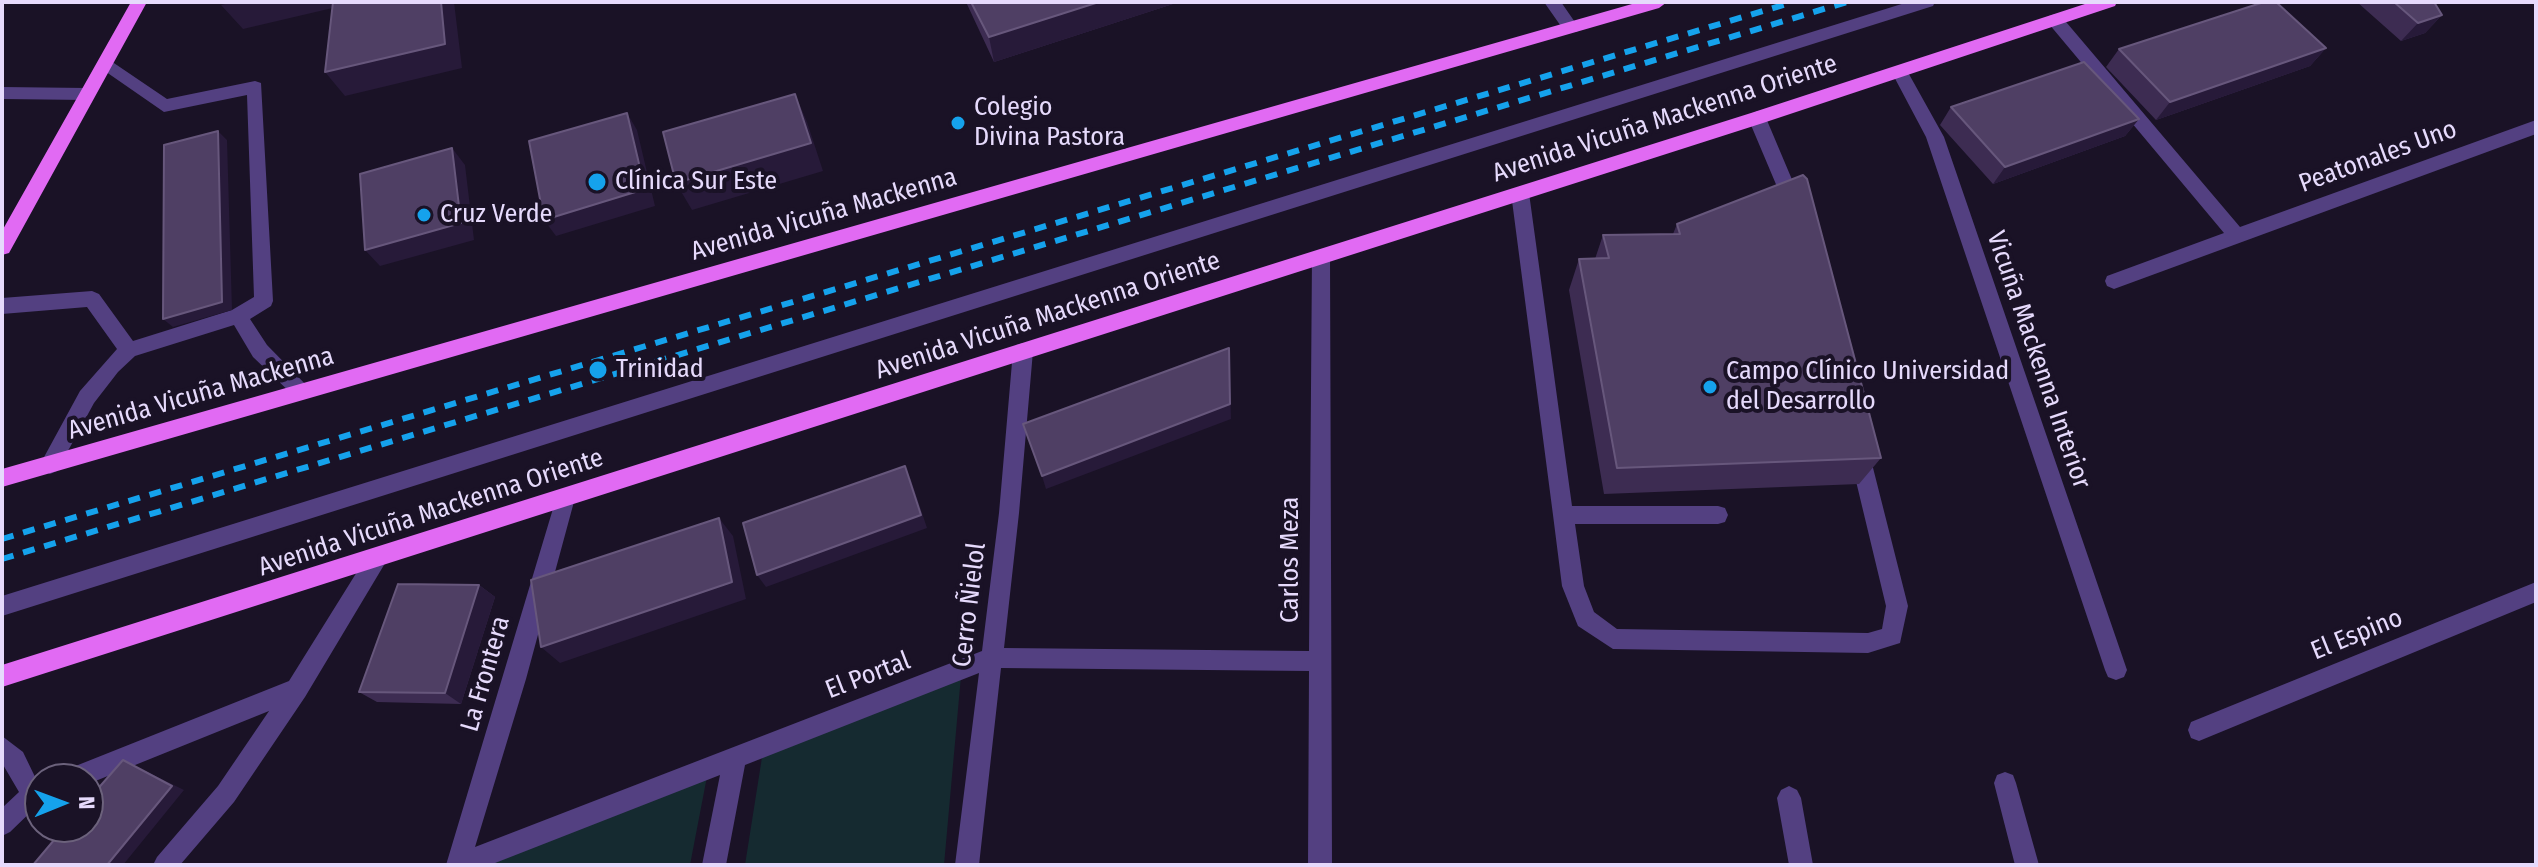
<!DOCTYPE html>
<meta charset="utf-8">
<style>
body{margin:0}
#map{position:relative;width:2538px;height:867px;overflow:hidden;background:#1a1226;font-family:"Fira Sans Condensed",sans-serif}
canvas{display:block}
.frame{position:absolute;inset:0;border:4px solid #e6dafc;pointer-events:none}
.north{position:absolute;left:24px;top:763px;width:80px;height:80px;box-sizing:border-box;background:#1a1226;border:2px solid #6c627c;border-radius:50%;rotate:89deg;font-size:22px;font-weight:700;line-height:32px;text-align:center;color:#e6dafc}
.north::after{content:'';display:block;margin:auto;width:28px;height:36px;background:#15a2ec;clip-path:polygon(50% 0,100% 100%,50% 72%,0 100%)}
</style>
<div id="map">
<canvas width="2538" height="867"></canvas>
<div class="frame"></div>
<div class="north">N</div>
</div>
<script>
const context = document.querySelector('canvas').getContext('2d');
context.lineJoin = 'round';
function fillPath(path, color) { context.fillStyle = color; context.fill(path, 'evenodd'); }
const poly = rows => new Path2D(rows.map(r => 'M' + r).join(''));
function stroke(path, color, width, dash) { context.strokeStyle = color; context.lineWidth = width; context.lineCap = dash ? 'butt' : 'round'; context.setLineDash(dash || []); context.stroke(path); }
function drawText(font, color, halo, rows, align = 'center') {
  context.font = font + ' "Fira Sans Condensed",sans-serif'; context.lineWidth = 8; context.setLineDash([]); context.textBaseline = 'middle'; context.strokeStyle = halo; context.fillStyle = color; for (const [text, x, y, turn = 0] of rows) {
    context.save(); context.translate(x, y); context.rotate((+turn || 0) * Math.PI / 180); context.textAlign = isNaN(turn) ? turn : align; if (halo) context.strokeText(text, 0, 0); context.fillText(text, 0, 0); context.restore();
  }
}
fillPath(poly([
 [961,676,944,865,745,865,763,751],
 [709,766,690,865,483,865]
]), '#152a30');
fillPath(poly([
 [1544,2,1561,2,1579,28,1577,32,1565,32,1544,2],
 [1908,2,1935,2,1933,6,2,616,2,596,1908,2],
 [2055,14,2061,16,2240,227,2536,120,2536,134,2114,289,2107,286,2105,281,2107,276,2224,233,2049,24,2047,20,2049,16,2055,14],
 [105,57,167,99,255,81,261,83,273,301,271,306,250,319,267,345,312,391,309,397,302,399,295,397,253,357,234,325,135,356,118,372,94,403,57,471,50,474,43,471,40,465,43,459,80,391,117,349,87,307,2,314,2,298,92,291,99,294,133,341,232,310,254,297,247,95,164,112,99,67,97,63,105,57],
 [1899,65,1905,67,1944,137,2127,670,2124,677,2116,680,2108,677,2105,670,1926,137,1891,71,1899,65],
 [2,87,87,88,96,94,87,100,2,99,2,87],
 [1757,111,1766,118,1804,208,1801,213,1789,213,1786,208,1748,118,1757,111],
 [1520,186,1529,193,1572,506,1718,506,1725,508,1728,515,1725,522,1718,524,1575,524,1584,586,1594,612,1617,629,1868,633,1882,629,1886,606,1849,452,1852,446,1859,443,1866,446,1869,452,1908,606,1900,643,1868,653,1613,649,1578,626,1562,586,1553,515,1511,193,1520,186],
 [1321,249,1330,256,1332,865,1308,865,1309,671,1001,668,979,865,955,865,979,673,745,765,726,865,702,865,720,775,490,865,446,865,558,492,565,489,572,492,575,498,526,679,475,847,982,651,999,513,1013,351,1016,345,1023,343,1030,345,1033,351,1019,513,1004,648,1309,651,1312,256,1321,249],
 [377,548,384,551,388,558,384,565,305,697,234,802,180,865,153,865,157,857,218,786,269,711,88,784,88,779,60,779,63,771,289,681,370,551,377,548],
 [2536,582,2536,602,2199,741,2191,738,2188,730,2191,722,2536,582],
 [2,736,23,752,37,781,40,781,40,803,10,832,2,836,2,808,19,792,2,763,2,736],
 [2005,772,2013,775,2016,783,2039,865,2015,865,1994,783,1997,775,2005,772],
 [1789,786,1797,790,1801,798,1813,865,1789,865,1777,798,1781,790,1789,786]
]), '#534081');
fillPath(poly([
 [131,2,147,2,9,253,2,255,2,231,131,2],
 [1639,2,1667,2,1659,8,2,487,2,469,1639,2],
 [2091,2,2117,2,2115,6,1763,123,2,687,2,665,1751,113,2091,2]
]), '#e16af3');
stroke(poly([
 [2,539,1793,2],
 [2,559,1847,2]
]), '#15a2ec', 6, [12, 10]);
fillPath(poly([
 [966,2,1179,2,994,62],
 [2357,2,2434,2,2442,15,2425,33,2401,41],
 [2326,48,2310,66,2156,120,2106,67,2119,49],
 [1951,107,2139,119,2125,136,1993,184,1940,125],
 [1677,224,1881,458,1859,484,1604,494,1569,290,1579,259,1595,259,1603,235,1673,234],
 [479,585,495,597,461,704,377,702,359,692]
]), '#3d2c52');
fillPath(poly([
 [233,2,354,2,354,3,243,29,221,5],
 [441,2,454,2,462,68,345,96,325,72],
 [1099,2,1179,2,994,62,989,37],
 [2442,15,2425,33,2401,41,2418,23],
 [2326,48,2310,66,2156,120,2170,102],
 [795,94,807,122,823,171,692,210,676,183],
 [627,113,637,130,655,206,556,236,544,220],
 [2139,119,2125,136,1993,184,2005,167],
 [218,131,227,140,232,310,173,327,163,319],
 [452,148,465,165,474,240,380,266,365,250],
 [1229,348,1231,419,1046,489,1042,476],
 [905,466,911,480,927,528,766,587,757,575],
 [719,518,733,536,746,599,560,663,541,647],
 [479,585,495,597,461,704,445,693],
 [123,760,184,790,123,865,107,865]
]), '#271a39');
const building = poly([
 [333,2,441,2,445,44,325,72,333,2],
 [971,2,1099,2,989,37,971,2],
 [2264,2,2276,2,2326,48,2170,102,2119,49,2264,2],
 [2394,2,2434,2,2442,15,2418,23,2394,2],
 [2084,62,2139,119,2005,167,1951,107,2084,62],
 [795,94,811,143,676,183,663,132,795,94],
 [627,113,645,189,544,220,529,141,627,113],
 [218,131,222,302,163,319,164,145,218,131],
 [452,148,461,223,365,250,360,174,452,148],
 [1803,175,1807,179,1881,458,1617,468,1579,259,1609,258,1603,235,1680,234,1677,224,1803,175],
 [1229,348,1230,404,1042,476,1023,424,1229,348],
 [905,466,921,515,757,575,743,523,905,466],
 [719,518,732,582,541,647,531,580,719,518],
 [398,584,479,585,445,693,359,692,398,584],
 [123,760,172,786,107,865,33,865,65,827,88,827,88,800,123,760]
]);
fillPath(building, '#4f3f64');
stroke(building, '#67577c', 2);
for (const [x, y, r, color] of [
 [958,123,8,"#15a2ec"],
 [597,182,10,"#15a2ec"],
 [424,215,8,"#15a2ec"],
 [598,370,10,"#15a2ec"],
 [1710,387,8,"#15a2ec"]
]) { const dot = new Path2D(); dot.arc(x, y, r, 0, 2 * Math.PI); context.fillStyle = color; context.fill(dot); stroke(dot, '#1a1226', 3); }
drawText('26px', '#e6dafc', '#1a1226', [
 ["Colegio",974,108],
 ["Divina Pastora",974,138],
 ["Clínica Sur Este",615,182],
 ["Cruz Verde",440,215],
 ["Trinidad",616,370],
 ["Campo Clínico Universidad",1726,372],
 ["del Desarrollo",1726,402]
], 'left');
drawText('26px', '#e6dafc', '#1a1226', [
 ["Avenida Vicuña Mackenna Oriente",1665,119,-18],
 ["Peatonales Uno",2378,157,-20],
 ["Avenida Vicuña Mackenna",824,215,-16],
 ["Avenida Vicuña Mackenna Oriente",1048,316,-18],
 ["Vicuña Mackenna Interior",2038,360,71],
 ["Avenida Vicuña Mackenna",201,394,-16],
 ["Avenida Vicuña Mackenna Oriente",431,513,-18],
 ["Carlos Meza",1291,560,-90],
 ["Cerro Ñielol",970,605,-83],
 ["El Espino",2357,635,-22],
 ["La Frontera",486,674,-74],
 ["El Portal",868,676,-21]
]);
</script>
